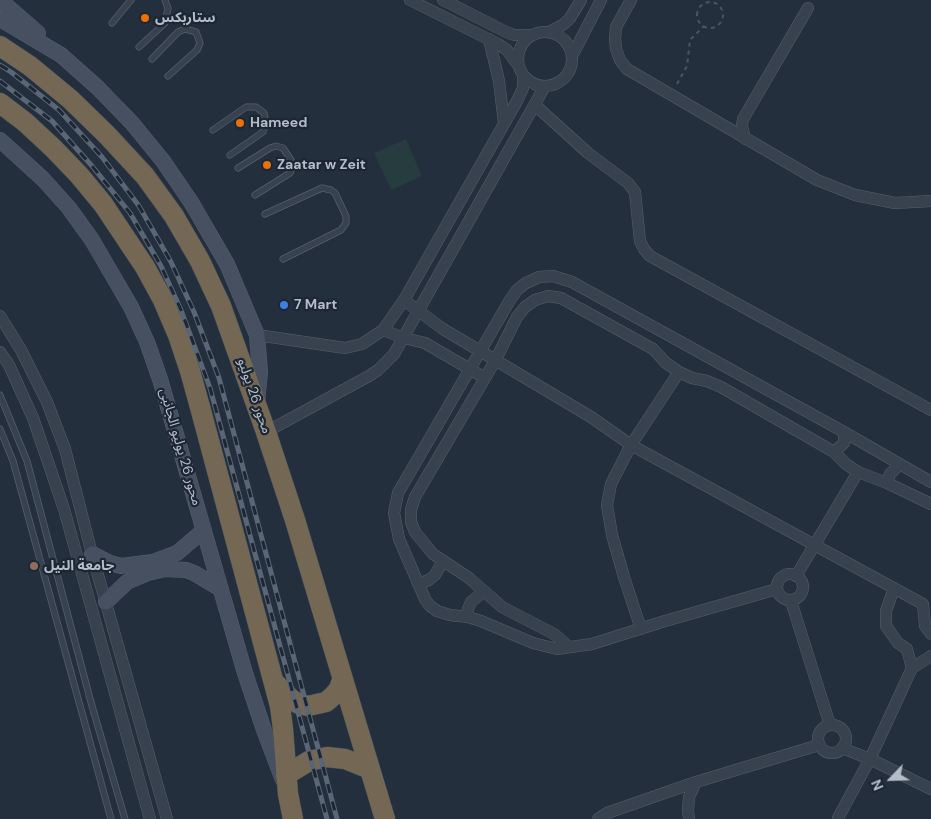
<!DOCTYPE html>
<meta charset="utf-8">
<style>
body{margin:0}
#map{position:relative;width:931px;height:819px;overflow:hidden;background:#242f3e;font-family:"DM Sans",sans-serif}
canvas{display:block}
.north{position:absolute;left:866px;top:754px;width:50px;height:50px;-webkit-text-stroke:4px #1d2633;paint-order:stroke;rotate:246deg;font-size:14px;font-weight:700;line-height:20px;text-align:center;color:#b4bcc9}
.north::after{content:'';display:block;margin:auto;width:18px;height:22px;background:#b4bcc9;clip-path:polygon(50% 0,100% 100%,50% 72%,0 100%)}
</style>
<div id="map">
<canvas width="931" height="819"></canvas>
<div class="north">N</div>
</div>
<script>
const context = document.querySelector('canvas').getContext('2d');
context.lineJoin = 'round';
function fillPath(path, color) { context.fillStyle = color; context.fill(path, 'evenodd'); }
const poly = rows => new Path2D(rows.map(r => 'M' + r).join(''));
function stroke(path, color, width, dash) { context.strokeStyle = color; context.lineWidth = width; context.lineCap = dash ? 'butt' : 'round'; context.setLineDash(dash || []); context.stroke(path); }
function drawText(font, color, halo, rows, align = 'center') {
  context.font = font + ' "DM Sans","Noto Sans Arabic",sans-serif'; context.lineWidth = 4.5; context.setLineDash([]); context.textBaseline = 'middle'; context.strokeStyle = halo; context.fillStyle = color; for (const [text, x, y, turn = 0] of rows) {
    context.save(); context.translate(x, y); context.rotate((+turn || 0) * Math.PI / 180); context.textAlign = isNaN(turn) ? turn : align; if (halo) context.strokeText(text, 0, 0); context.fillText(text, 0, 0); context.restore();
  }
}
fillPath(poly([
 [406,139,422,176,391,190,374,153]
]), '#263c3f');
const lane = poly([
 [112,23,131,0],
 [139,47,165,23,168,8,165,0],
 [152,59,178,32,185,29,196,32,200,43,197,50,168,76],
 [213,130,246,107,256,107,264,113,266,123,263,132,230,155],
 [238,168,270,148,276,146,283,148,291,160,293,167,290,173,255,195],
 [265,214,322,188,331,190,335,193,346,216,346,223,341,230,283,259],
 [0,395,27,461,92,706,125,819],
 [0,429,13,461,111,819]
]);
const street = poly([
 [410,0,498,44,507,50,518,65],
 [443,0,506,32,514,35,532,35],
 [631,0,616,27,615,38,616,49,620,60,627,69,817,180,855,195,895,203,931,201],
 '518 59a27 27 0 1 1 54 0a27 27 0 1 1-54 0Z',
 [549,32,564,24,570,18,581,0],
 [489,39,499,81,504,123],
 [572,56,601,0],
 [535,105,588,153,628,183,635,192,640,241,644,249,650,256,931,410],
 [745,139,742,126,743,119,808,8],
 [404,300,443,329,591,417,631,445,923,604],
 [0,316,21,350,47,402,65,449,92,554,167,819],
 [383,330,404,338,425,343,485,378],
 [257,335,345,348,362,344,383,330,404,300,517,101,523,88,523,75],
 [0,352,9,365,33,418,64,509,150,819],
 [266,432,369,376,378,370,394,354,545,86],
 [834,452,844,443,844,432],
 [887,483,890,474,900,464],
 '777 587a13 13 0 1 1 26 0a13 13 0 1 1-26 0Z',
 [796,576,858,472],
 [418,584,429,580,435,575,443,561],
 [894,588,886,611,886,626,898,643,907,649,912,668],
 [777,589,665,621,592,644,557,649,533,643,481,621,468,617,450,615,437,611,430,606,425,599,399,539,394,513,398,493,510,300,517,290,526,283,539,277,553,276,572,282,844,432,931,482],
 [791,601,830,725],
 [923,604,925,626,931,634],
 [468,617,468,609,471,602,484,591],
 [641,629,624,577,612,535,607,505,611,484,631,445,679,372],
 [569,647,554,634,502,607,469,578,433,554,415,532,411,522,411,510,415,497,495,361,517,317,525,307,535,300,548,296,561,298,653,349,666,363,679,372,692,378,707,381,721,387,834,452,846,464,858,472,887,483,931,504],
 '818 739a14 14 0 1 1 28 0a14 14 0 1 1-28 0Z',
 [842,748,870,759,931,789],
 [838,818,870,759,912,668,931,656],
 [598,819,607,813,696,782,819,745],
 [689,819,688,811,689,797,696,782]
]);
const secondary = poly([
 [0,0,38,33],
 [0,19,61,55,97,87,132,123,163,161,191,202,227,264,257,335,260,372,257,403],
 [0,140,43,179,69,208,92,240,131,307,147,342,160,379,245,673,264,730,283,780],
 [92,554,110,563,121,566,153,562,177,553,204,530],
 [106,602,127,582,148,573,165,569,186,570,194,573,221,589]
]);
const highway = poly([
 [0,46,30,66,70,99,107,135,145,176,174,216,200,261,221,306,266,432,295,520,385,819],
 [0,103,25,122,53,148,79,175,103,204,145,267,163,300,178,335,190,371,200,407,280,706,283,729,288,794,293,819],
 [274,682,291,699,299,704,308,706,326,702,333,696,339,689,342,680],
 [286,775,309,761,327,757,345,759,370,769]
]);
stroke(lane, '#565f6c', 7);
stroke(street, '#565f6c', 12);
stroke(secondary, '#565f6c', 16);
stroke(highway, '#434c59', 21);
stroke(poly([
 '697 15a13 13 0 1 1 26 0a13 13 0 1 1-26 0Z',
 [677,84,687,66,690,40,704,26]
]), '#44595c', 2, [4, 4]);
stroke(lane, '#38414e', 5.5);
stroke(street, '#38414e', 11);
stroke(secondary, '#465061', 15);
stroke(highway, '#746855', 20);
const rail = poly([
 [0,65,11,72,59,110,102,157,139,206,171,262,194,312,219,378,337,819],
 [0,81,52,121,92,166,130,213,161,266,181,310,210,388,327,819]
]);
stroke(rail, '#5a6575', 5);
stroke(rail, '#1d2633', 3, [9]);
for (const [x, y, r, color] of [
 [145,18,5,"#e8710a"],
 [240,123,5,"#e8710a"],
 [267,165,5,"#e8710a"],
 [284,305,5,"#3f7fe0"],
 [34,566,5,"#8d6e63"]
]) { const dot = new Path2D(); dot.arc(x, y, r, 0, 2 * Math.PI); context.fillStyle = color; context.fill(dot); stroke(dot, '#1d2633', 2); }
drawText('bold 14px', '#b4bcc9', '#1d2633', [
 ["ستاربكس",155,18],
 ["Hameed",250,123],
 ["Zaatar w Zeit",277,165],
 ["7 Mart",294,305],
 ["جامعة النيل",44,566]
], 'left');
drawText('14px', '#b4bcc9', '#1d2633', [
 ["محور 26 يوليو",254,396,71],
 ["محور 26 يوليو الجانبى",180,447,74]
]);
</script>
